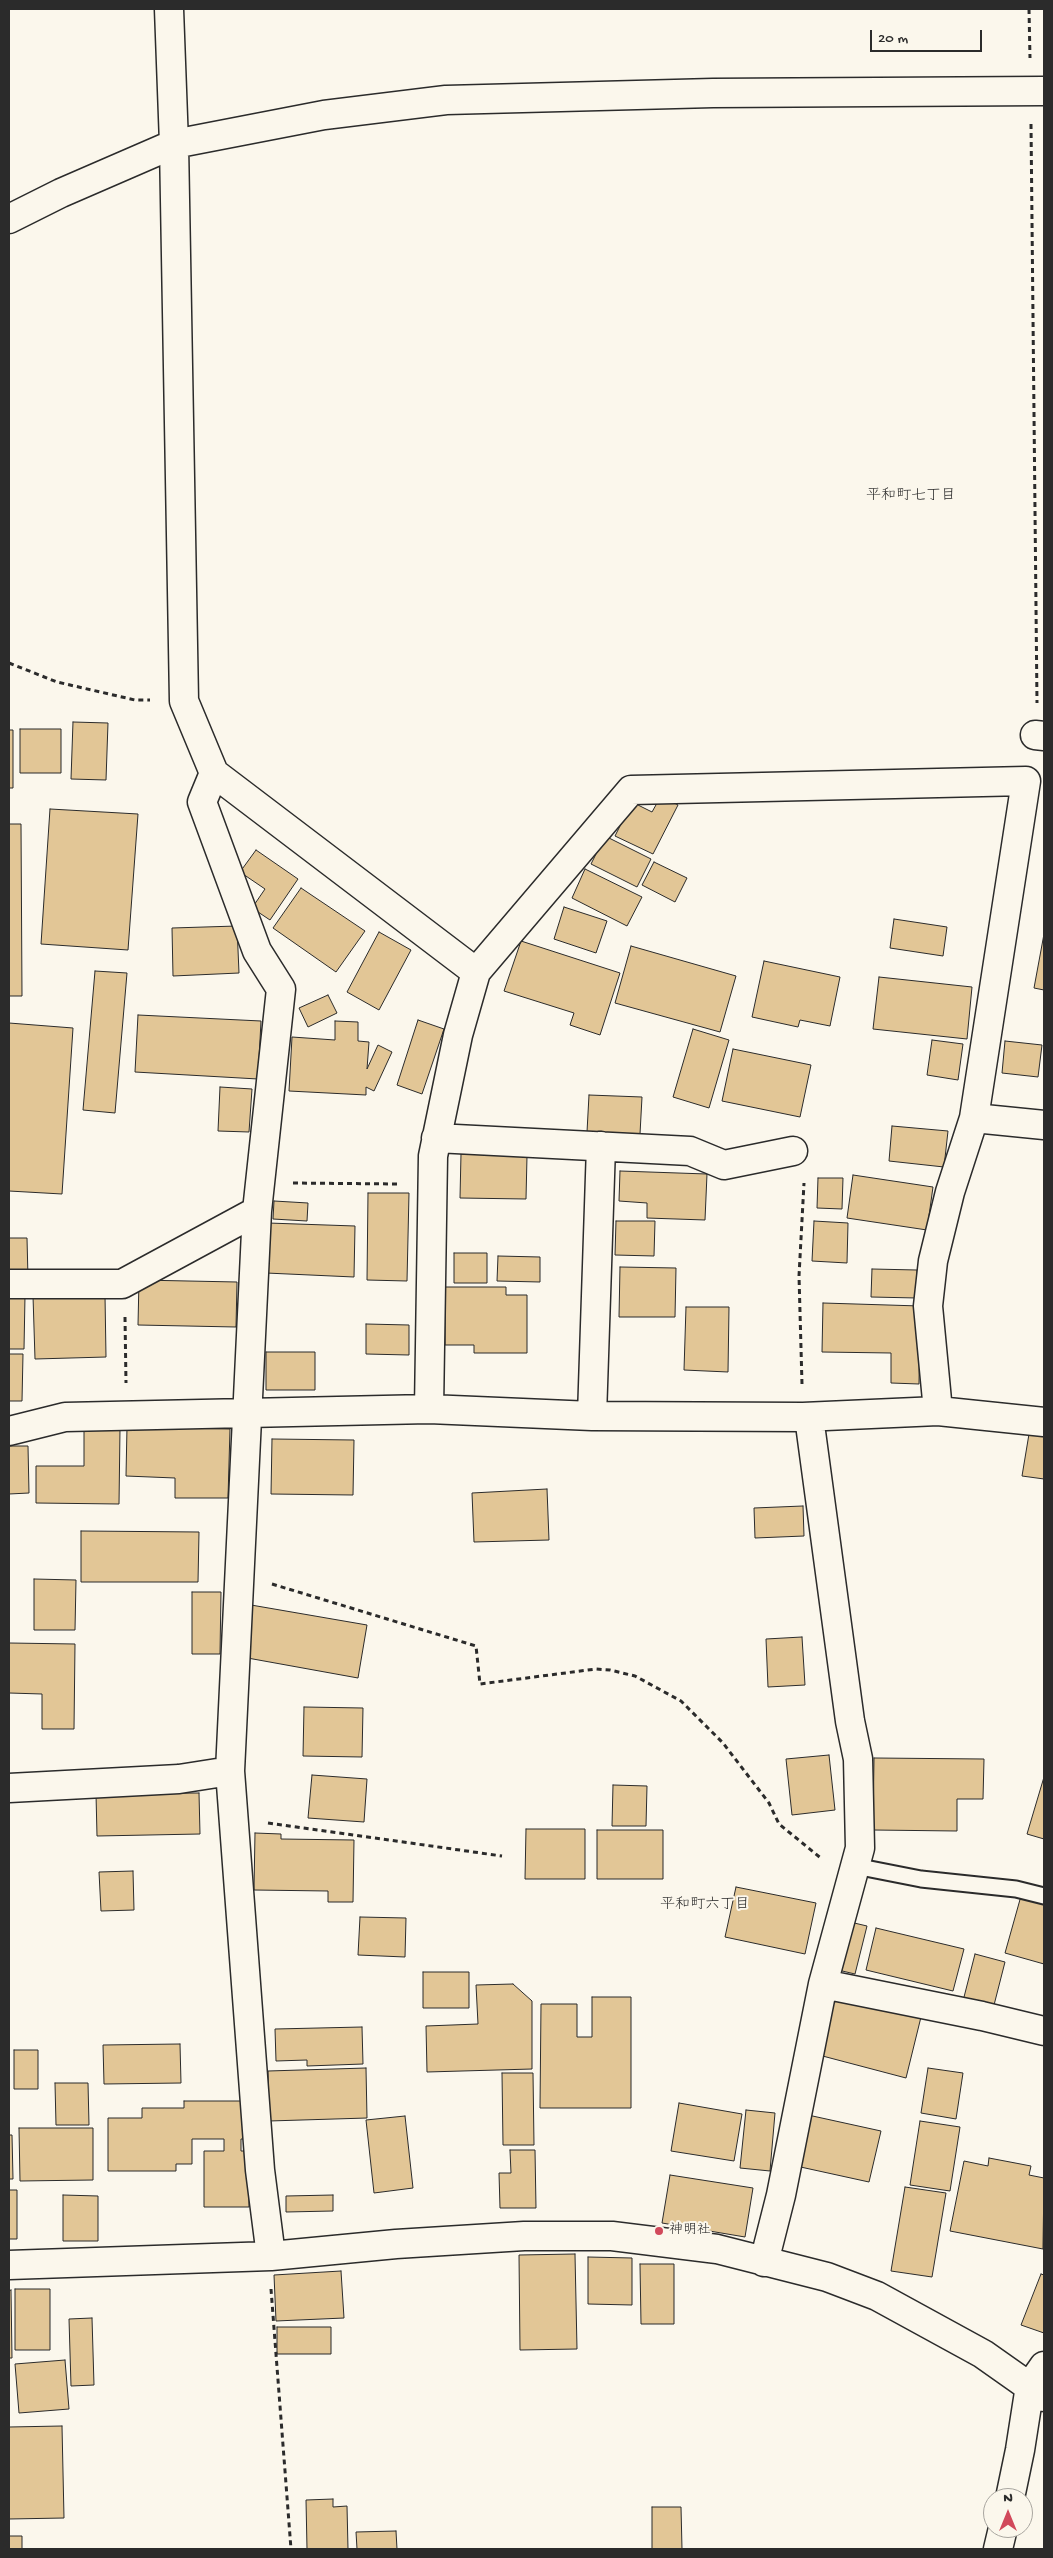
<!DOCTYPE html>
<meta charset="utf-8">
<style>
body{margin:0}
#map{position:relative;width:1053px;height:2558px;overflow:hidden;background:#fbf7ec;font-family:"Gochi Hand",sans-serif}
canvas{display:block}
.frame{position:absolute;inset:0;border:10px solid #2b2b2b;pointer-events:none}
.north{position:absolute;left:983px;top:2488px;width:50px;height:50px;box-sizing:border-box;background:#fbf7ec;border:1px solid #a8a59f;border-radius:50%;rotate:0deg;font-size:14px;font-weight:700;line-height:20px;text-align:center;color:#2b2b2b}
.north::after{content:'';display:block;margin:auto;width:18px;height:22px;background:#d1495b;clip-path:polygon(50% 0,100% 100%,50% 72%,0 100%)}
.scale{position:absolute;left:870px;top:30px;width:112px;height:22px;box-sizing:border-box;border:2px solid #2b2b2b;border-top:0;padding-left:6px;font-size:15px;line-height:18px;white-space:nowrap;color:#2b2b2b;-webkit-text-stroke:4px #fbf7ec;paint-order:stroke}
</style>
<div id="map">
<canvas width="1053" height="2558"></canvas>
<div class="frame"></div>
<div class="north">N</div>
<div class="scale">20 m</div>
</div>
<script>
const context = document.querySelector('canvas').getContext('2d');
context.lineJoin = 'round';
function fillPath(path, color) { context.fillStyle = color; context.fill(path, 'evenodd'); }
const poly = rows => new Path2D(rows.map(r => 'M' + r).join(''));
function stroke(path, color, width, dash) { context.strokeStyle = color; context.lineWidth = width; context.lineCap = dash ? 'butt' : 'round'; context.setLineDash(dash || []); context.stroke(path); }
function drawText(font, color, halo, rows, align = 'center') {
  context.font = font + ' "Gochi Hand","Klee One",sans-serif'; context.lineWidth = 4; context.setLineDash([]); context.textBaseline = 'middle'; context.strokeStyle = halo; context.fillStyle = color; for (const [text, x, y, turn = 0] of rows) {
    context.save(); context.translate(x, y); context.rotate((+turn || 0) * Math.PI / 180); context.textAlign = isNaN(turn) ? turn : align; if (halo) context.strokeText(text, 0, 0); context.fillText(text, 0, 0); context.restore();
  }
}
const building = poly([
 [73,722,108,723,106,780,71,779,73,722],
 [20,729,61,729,61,773,20,773,20,729],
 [9,730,13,730,13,788,9,788,9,730],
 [661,796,678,805,653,854,615,836,632,802,652,812,661,796],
 [50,809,138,814,128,950,41,944,50,809],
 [9,824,21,824,22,996,9,996,9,824],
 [605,836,651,859,637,887,591,864,605,836],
 [256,850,298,879,270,920,252,908,265,889,240,872,256,850],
 [654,862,687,878,675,902,642,885,654,862],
 [585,869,642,897,627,926,572,898,585,869],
 [301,888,365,931,336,972,273,928,301,888],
 [564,907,607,921,596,953,554,939,564,907],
 [894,919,947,927,943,956,890,948,894,919],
 [237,926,239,973,173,976,172,928,237,926],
 [379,932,411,950,379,1010,347,992,379,932],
 [1044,934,1044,990,1034,988,1044,934],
 [521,941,620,973,600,1035,570,1025,574,1013,504,991,521,941],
 [631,946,736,976,720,1032,615,1003,631,946],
 [764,961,840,977,830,1026,800,1020,798,1027,752,1017,764,961],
 [95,971,127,973,115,1113,83,1110,95,971],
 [879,977,972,987,967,1039,873,1029,879,977],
 [328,995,337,1013,308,1027,299,1008,328,995],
 [138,1015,261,1021,258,1079,135,1072,138,1015],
 [418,1020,444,1029,422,1094,397,1085,418,1020],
 [335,1021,358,1022,358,1041,369,1042,367,1069,378,1045,392,1052,374,1091,366,1087,366,1095,289,1091,292,1037,335,1040,335,1021],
 [9,1023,73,1028,62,1194,9,1191,9,1023],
 [693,1029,729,1040,709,1108,673,1097,693,1029],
 [932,1040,963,1044,958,1080,927,1075,932,1040],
 [1005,1041,1042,1045,1038,1077,1002,1073,1005,1041],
 [733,1049,811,1065,800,1117,722,1101,733,1049],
 [220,1087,252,1089,249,1132,218,1131,220,1087],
 [589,1095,642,1097,640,1134,587,1132,589,1095],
 [892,1126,948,1131,944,1167,889,1161,892,1126],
 [461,1154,527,1156,526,1199,460,1198,461,1154],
 [620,1171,707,1174,705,1220,647,1218,647,1203,619,1201,620,1171],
 [853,1175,933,1187,927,1230,847,1218,853,1175],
 [818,1178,843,1178,842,1209,817,1208,818,1178],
 [368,1193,409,1193,407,1281,367,1280,368,1193],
 [274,1201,308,1203,307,1221,273,1219,274,1201],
 [616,1221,655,1221,654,1256,615,1255,616,1221],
 [814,1221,848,1223,847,1263,812,1261,814,1221],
 [268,1223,355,1226,354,1277,266,1273,268,1223],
 [9,1238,27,1238,28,1278,9,1278,9,1238],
 [454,1253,487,1253,487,1283,454,1283,454,1253],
 [498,1256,540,1257,540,1282,497,1281,498,1256],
 [620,1267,676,1268,675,1317,619,1317,620,1267],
 [872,1269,917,1270,917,1298,871,1297,872,1269],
 [139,1280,237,1282,236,1327,138,1325,139,1280],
 [445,1287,506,1287,506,1295,527,1295,527,1353,474,1353,474,1345,445,1345,445,1287],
 [105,1295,106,1357,35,1359,33,1296,105,1295],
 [9,1296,25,1296,24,1349,9,1349,9,1296],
 [823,1303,920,1306,919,1384,891,1383,891,1353,822,1352,823,1303],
 [686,1307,729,1307,728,1372,684,1370,686,1307],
 [366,1324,409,1325,409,1355,366,1354,366,1324],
 [266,1352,315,1352,315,1390,266,1390,266,1352],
 [9,1354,23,1354,22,1401,9,1401,9,1354],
 [127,1427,230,1429,228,1498,175,1498,175,1478,126,1476,127,1427],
 [84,1429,120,1429,119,1504,36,1503,36,1466,84,1466,84,1429],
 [1029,1434,1044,1436,1044,1479,1022,1476,1029,1434],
 [272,1439,354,1440,353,1495,271,1494,272,1439],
 [9,1446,28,1446,29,1493,9,1494,9,1446],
 [547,1489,549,1540,474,1542,472,1493,547,1489],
 [803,1506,804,1536,755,1538,754,1508,803,1506],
 [81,1531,199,1532,198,1582,81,1582,81,1531],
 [34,1579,76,1580,75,1630,34,1630,34,1579],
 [192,1592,221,1592,220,1654,192,1654,192,1592],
 [251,1605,367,1625,358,1678,242,1657,251,1605],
 [802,1637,805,1685,768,1687,766,1639,802,1637],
 [9,1643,75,1644,74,1729,42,1729,42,1694,9,1693,9,1643],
 [304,1707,363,1708,362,1757,303,1756,304,1707],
 [829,1755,835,1810,792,1815,786,1759,829,1755],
 [874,1758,984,1759,983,1799,957,1799,957,1831,873,1830,874,1758],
 [312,1775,367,1779,364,1822,308,1818,312,1775],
 [1044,1777,1044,1839,1027,1834,1044,1777],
 [613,1785,647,1786,646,1826,612,1826,613,1785],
 [199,1793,200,1834,97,1836,96,1794,199,1793],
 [526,1829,585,1829,585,1879,525,1879,526,1829],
 [597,1830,663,1830,663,1879,597,1879,597,1830],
 [255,1833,281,1834,281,1839,354,1840,353,1902,328,1902,328,1891,254,1890,255,1833],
 [133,1871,134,1910,101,1911,99,1872,133,1871],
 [736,1887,816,1903,805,1954,725,1937,736,1887],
 [1021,1896,1044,1902,1044,1964,1005,1953,1021,1896],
 [360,1917,406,1918,405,1957,358,1955,360,1917],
 [850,1922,867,1926,855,1974,838,1970,850,1922],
 [876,1928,964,1949,953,1991,866,1970,876,1928],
 [975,1954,1005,1962,993,2009,963,2001,975,1954],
 [423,1972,469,1972,469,2008,423,2008,423,1972],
 [513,1984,532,2001,532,2069,427,2072,426,2026,478,2024,476,1985,513,1984],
 [830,1994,921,2017,906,2078,815,2054,830,1994],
 [592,1997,631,1997,631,2108,540,2108,541,2004,577,2004,577,2037,592,2037,592,1997],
 [362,2027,363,2064,307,2066,307,2060,276,2061,275,2029,362,2027],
 [180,2044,181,2083,104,2084,103,2045,180,2044],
 [14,2050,38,2050,38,2089,14,2089,14,2050],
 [366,2068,367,2118,269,2121,268,2071,366,2068],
 [928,2068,963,2073,956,2119,921,2113,928,2068],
 [502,2073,533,2073,534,2145,503,2145,502,2073],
 [55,2083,88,2083,89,2125,56,2125,55,2083],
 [184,2101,245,2101,245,2139,241,2139,241,2151,249,2151,249,2207,204,2207,204,2151,224,2151,224,2139,192,2139,192,2164,176,2164,176,2171,108,2171,108,2118,142,2118,142,2108,184,2108,184,2101],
 [679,2103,742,2114,734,2161,671,2151,679,2103],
 [746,2110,775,2113,770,2171,740,2168,746,2110],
 [808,2115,881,2131,869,2182,796,2166,808,2115],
 [405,2116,413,2188,374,2193,366,2120,405,2116],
 [920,2121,960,2127,950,2191,910,2185,920,2121],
 [19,2128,93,2128,93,2180,20,2181,19,2128],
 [9,2135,12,2135,13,2179,9,2179,9,2135],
 [510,2150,535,2150,536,2208,500,2208,499,2173,511,2173,510,2150],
 [989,2158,1031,2166,1029,2175,1044,2178,1043,2249,950,2231,964,2161,988,2166,989,2158],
 [670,2175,753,2188,745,2237,662,2223,670,2175],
 [905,2187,946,2193,932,2277,891,2271,905,2187],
 [9,2190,17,2190,17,2239,9,2239,9,2190],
 [63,2195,98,2196,98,2241,63,2241,63,2195],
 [333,2195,333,2211,286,2212,286,2196,333,2195],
 [575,2254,577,2349,520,2350,519,2255,575,2254],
 [588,2257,632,2258,632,2305,588,2304,588,2257],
 [640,2264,674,2264,674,2324,641,2324,640,2264],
 [341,2271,344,2318,276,2321,274,2275,341,2271],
 [1041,2274,1044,2275,1044,2333,1021,2325,1041,2274],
 [15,2289,50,2289,50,2350,15,2350,15,2289],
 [11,2290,12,2358,9,2358,9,2291,11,2290],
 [92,2318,94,2385,71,2386,69,2319,92,2318],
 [277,2327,331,2327,331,2354,277,2354,277,2327],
 [65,2360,69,2409,19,2413,15,2364,65,2360],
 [62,2426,64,2518,9,2519,9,2427,62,2426],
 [333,2499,333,2507,347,2506,348,2549,307,2549,306,2500,333,2499],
 [652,2507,681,2507,682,2549,652,2549,652,2507],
 [396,2531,397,2549,357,2549,356,2532,396,2531],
 [9,2536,22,2536,22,2549,9,2549,9,2536]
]);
fillPath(building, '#e2c696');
stroke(building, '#2b2b2b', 1);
const lane = poly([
 [855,1866,921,1879,1016,1889,1044,1896]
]);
const street = poly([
 [1035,735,1044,736],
 [476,972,214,773,184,701,174,144,324,115,446,100,713,93,1044,91],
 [436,1138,690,1151,724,1165,793,1151],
 [257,1211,230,1771,260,2170,271,2256],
 [9,1284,122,1284,257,1211,281,989,257,951,202,802,214,773],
 [429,1409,433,1156,458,1035,476,972,631,790,1026,781,974,1118,1044,1125],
 [938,1411,928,1306,933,1261,950,1192,974,1118],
 [592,1416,601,1146],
 [9,1431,65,1417,429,1409,592,1416,803,1417,938,1411,1044,1422],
 [9,1788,179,1779,230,1771],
 [823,1984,982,2016,1044,2031],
 [764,2262,781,2195,823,1984,860,1848,858,1759,850,1721,809,1417],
 [9,2265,271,2256,396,2244,524,2236,612,2236,717,2249,827,2277,877,2296,983,2354,1044,2397],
 [1010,2498,1020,2450,1030,2386,1044,2366],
 [998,2549,1003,2528]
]);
const secondary = poly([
 [9,219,61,193,174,144,169,9]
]);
stroke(lane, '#2b2b2b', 19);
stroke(street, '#2b2b2b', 31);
stroke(secondary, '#2b2b2b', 31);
stroke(poly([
 [1029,9,1030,58],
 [1031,124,1037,703],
 [9,663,57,682,135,700,150,700],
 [293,1183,399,1184],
 [125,1317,126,1383],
 [802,1384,799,1276,804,1183],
 [272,1584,476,1646,480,1684,596,1669,610,1670,635,1676,681,1701,723,1743,769,1803,779,1824,822,1859],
 [268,1823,502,1856],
 [271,2289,291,2549]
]), '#2b2b2b', 3, [5, 4]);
stroke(lane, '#fbf7ec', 15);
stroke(street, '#fbf7ec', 28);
stroke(secondary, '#fbf7ec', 28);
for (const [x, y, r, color] of [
 [659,2231,5,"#d1495b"]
]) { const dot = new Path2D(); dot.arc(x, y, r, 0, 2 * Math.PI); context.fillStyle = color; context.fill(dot); stroke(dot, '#fbf7ec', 2); }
drawText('14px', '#2b2b2b', '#fbf7ec', [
 ["神明社",669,2231]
], 'left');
drawText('15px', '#2b2b2b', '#fbf7ec', [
 ["平和町七丁目",911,497],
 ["平和町六丁目",705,1906]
]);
</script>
